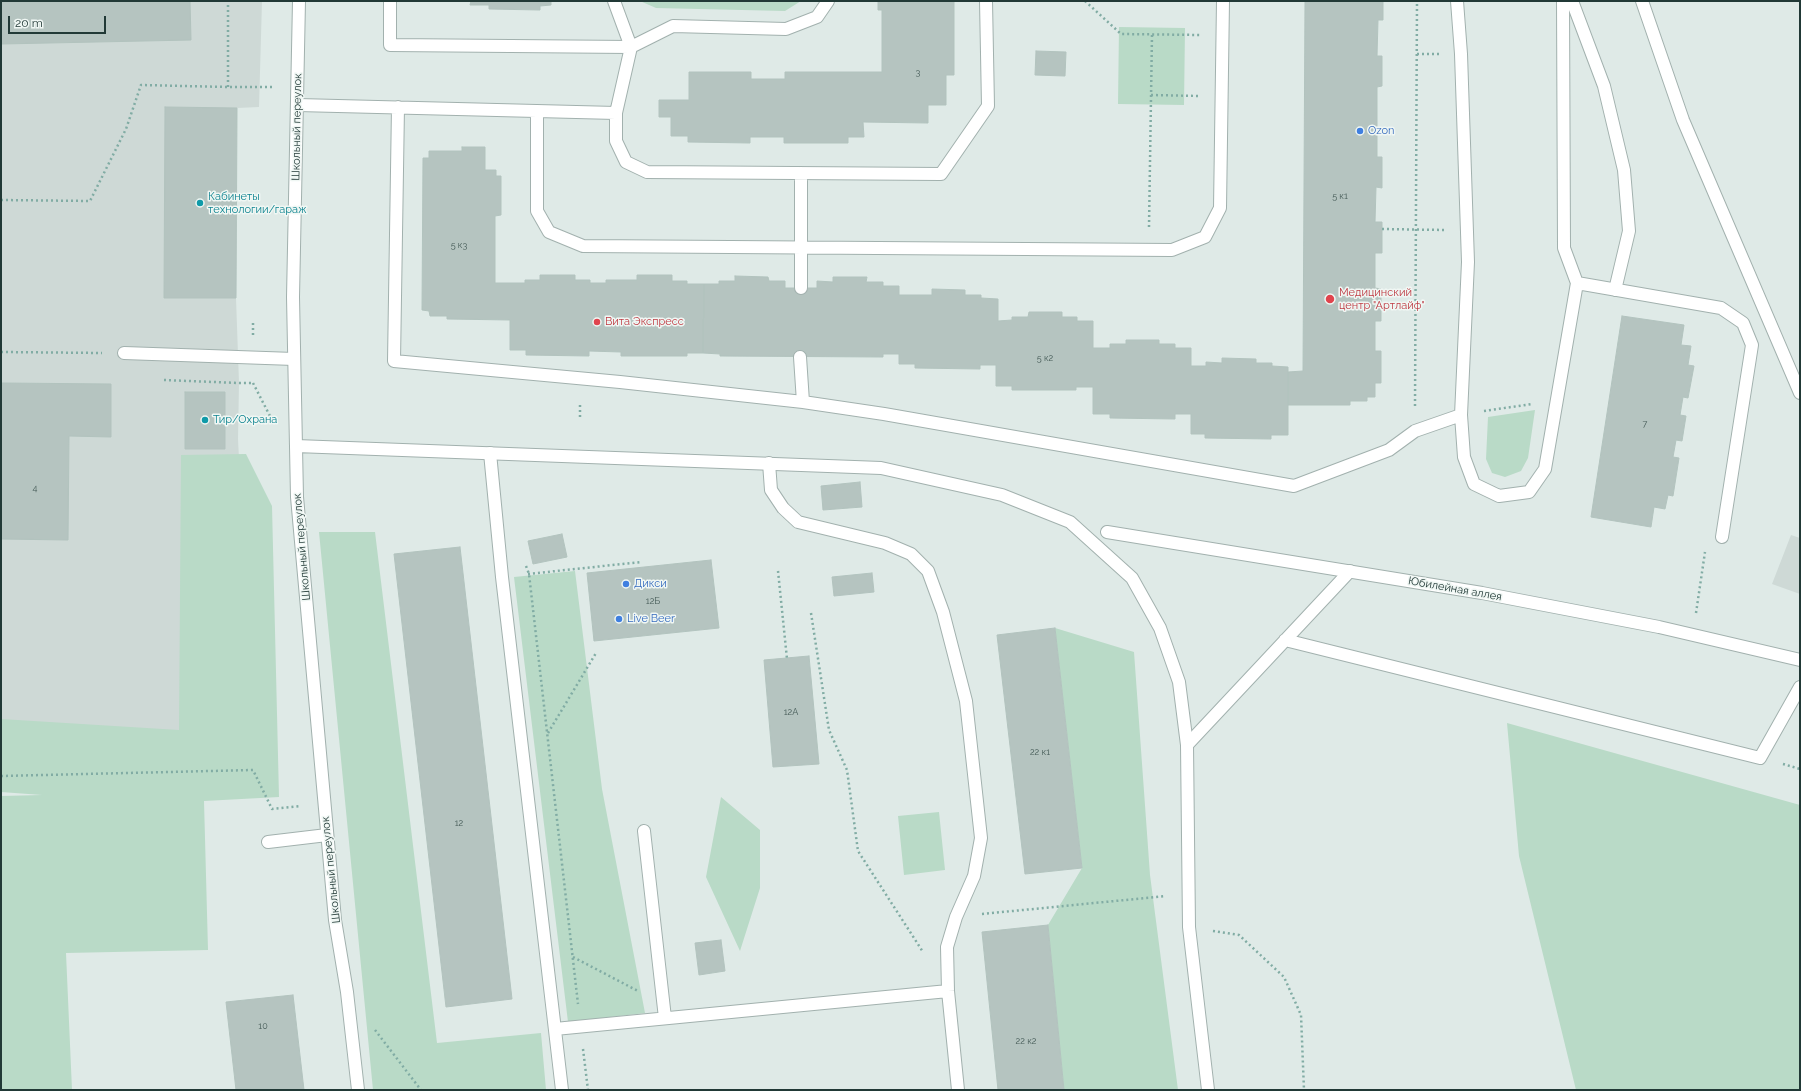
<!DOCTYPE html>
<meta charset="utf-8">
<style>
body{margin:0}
#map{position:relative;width:1801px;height:1091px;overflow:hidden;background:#dfeae7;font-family:Raleway,sans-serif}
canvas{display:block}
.frame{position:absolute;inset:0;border:2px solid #213936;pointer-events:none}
.scale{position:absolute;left:8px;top:16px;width:98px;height:18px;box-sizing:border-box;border:2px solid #213936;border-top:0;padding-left:5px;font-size:12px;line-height:14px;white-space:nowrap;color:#213936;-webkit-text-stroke:3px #f0f7f4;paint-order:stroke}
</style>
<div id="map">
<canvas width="1801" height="1091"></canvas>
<div class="frame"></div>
<div class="scale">20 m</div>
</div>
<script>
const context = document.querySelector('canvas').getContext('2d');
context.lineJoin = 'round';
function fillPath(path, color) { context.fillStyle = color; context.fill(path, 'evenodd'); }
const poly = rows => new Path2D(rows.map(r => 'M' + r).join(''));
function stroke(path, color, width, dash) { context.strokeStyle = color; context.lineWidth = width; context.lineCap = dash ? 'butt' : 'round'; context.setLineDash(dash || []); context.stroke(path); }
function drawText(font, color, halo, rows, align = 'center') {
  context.font = font + ' Raleway,sans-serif'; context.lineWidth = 3; context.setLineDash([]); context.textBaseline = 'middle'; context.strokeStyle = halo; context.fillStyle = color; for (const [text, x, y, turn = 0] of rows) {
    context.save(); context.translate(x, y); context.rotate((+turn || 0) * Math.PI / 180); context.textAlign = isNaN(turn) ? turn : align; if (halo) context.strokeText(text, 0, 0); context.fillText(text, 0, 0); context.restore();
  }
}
fillPath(poly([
 [1,1,262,1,259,107,237,108,236,298,239,383,238,439,254,758,1,761],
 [1791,535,1800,538,1800,594,1772,584]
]), '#ced9d6');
fillPath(poly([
 [640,1,801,1,785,11,656,8],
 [1119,27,1185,28,1184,105,1118,104],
 [1535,410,1528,458,1521,471,1505,477,1492,473,1486,459,1488,417],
 [246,454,272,506,279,797,204,801,208,950,66,953,72,1090,1,1090,1,796,42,795,1,792,1,719,179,730,181,455],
 [319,532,375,532,437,1043,541,1033,546,1090,373,1090],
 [575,571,602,789,645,1013,568,1022,514,577],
 [1055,628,1134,652,1150,875,1178,1090,1064,1090,1048,925,1082,868],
 [1507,723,1800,805,1800,1090,1576,1090,1519,856],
 [721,797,760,830,760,888,740,951,706,877],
 [939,812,945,870,904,875,898,816]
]), '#b9dac7');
const building = poly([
 [1,1,190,1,191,40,1,44,1,1],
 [471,1,551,1,551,5,540,6,540,10,489,9,489,5,470,5,471,1],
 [878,1,954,1,954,75,946,75,946,105,928,105,928,123,863,122,864,137,848,137,848,143,784,143,784,137,750,137,750,143,688,142,688,136,671,136,671,117,659,117,659,100,689,100,689,72,751,72,751,79,785,79,785,72,882,72,882,10,878,10,878,1],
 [1305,1,1383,1,1383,20,1378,20,1377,56,1382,56,1382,86,1377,87,1377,157,1382,157,1382,188,1376,187,1375,222,1382,222,1382,253,1375,253,1375,288,1381,289,1381,321,1375,321,1375,351,1381,351,1381,383,1375,383,1375,397,1367,397,1367,401,1350,401,1350,405,1288,405,1288,372,1303,371,1305,1],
 [1036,51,1066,52,1065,76,1035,75,1036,51],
 [165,107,237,108,236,298,164,298,165,107],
 [462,147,485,147,485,170,496,170,496,176,501,176,501,215,495,216,495,283,525,283,525,280,540,280,540,275,575,275,575,280,590,280,590,283,606,283,606,280,637,280,637,275,672,275,672,281,687,281,687,284,704,284,703,353,687,353,687,356,621,356,621,352,589,351,589,356,526,355,526,350,510,350,510,320,447,319,447,316,430,316,429,311,422,310,423,158,429,158,429,151,462,151,462,147],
 [735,276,768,277,769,281,785,281,785,288,817,288,817,281,833,282,833,277,867,277,866,282,883,282,883,286,899,286,899,295,932,295,932,289,965,290,965,295,981,295,981,298,998,299,998,321,1012,320,1012,317,1028,317,1029,312,1062,312,1062,317,1077,317,1077,321,1093,321,1093,348,1110,348,1110,344,1126,344,1126,340,1159,340,1159,344,1175,344,1175,348,1191,348,1191,366,1206,366,1206,362,1222,363,1222,358,1256,359,1256,363,1272,363,1272,366,1288,367,1288,435,1271,435,1271,439,1205,438,1205,434,1191,434,1191,414,1175,414,1175,419,1110,418,1110,414,1093,414,1093,387,1076,387,1076,390,1012,390,1012,386,996,386,996,365,980,365,980,369,915,368,915,364,899,364,899,354,883,354,883,357,720,356,720,354,703,353,704,284,719,284,719,281,735,281,735,276],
 [1622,316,1684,325,1681,345,1691,346,1688,365,1694,366,1688,398,1683,397,1680,415,1686,416,1682,441,1676,440,1673,457,1679,458,1673,496,1668,495,1665,509,1654,507,1651,527,1591,517,1622,316],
 [1,383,111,384,111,437,69,436,68,540,1,539,1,383],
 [185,392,225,392,225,449,185,449,185,392],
 [860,482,862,507,823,510,821,486,860,482],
 [562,534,567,557,533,564,528,541,562,534],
 [460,547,512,999,446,1007,394,554,460,547],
 [711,560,719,628,594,641,587,573,711,560],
 [872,573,874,592,834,596,832,577,872,573],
 [1055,628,1082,868,1025,874,997,635,1055,628],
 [809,656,819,764,773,767,764,660,809,656],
 [1048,925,1064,1090,998,1090,982,932,1048,925],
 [721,940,725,971,699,975,695,943,721,940],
 [293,995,304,1090,236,1090,226,1002,293,995]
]);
fillPath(building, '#b5c4c0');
stroke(building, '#b2c3be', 1);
const service = poly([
 [390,1,390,45,631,47,614,1],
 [828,1,817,17,786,29,673,26,631,47,616,113,616,141,626,162,647,172,941,174,988,106,986,1],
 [1563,1,1564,248,1577,283],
 [1572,1,1604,86,1624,170,1629,231,1615,290],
 [1642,1,1683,120,1800,393],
 [298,105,616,113],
 [398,107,394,361,620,382,803,402,884,414,1294,486,1389,450,1415,431,1461,415,1468,262,1461,54,1457,1],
 [537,111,537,211,549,232,583,246,1172,250,1205,237,1220,208,1223,1],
 [801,288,801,173],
 [124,353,294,359],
 [800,357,803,402],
 [1461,415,1464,457,1474,484,1499,496,1529,492,1545,469,1577,283,1721,308,1743,323,1752,345,1722,537],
 [490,453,502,577,562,1090],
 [769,463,771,490,783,508,798,522,885,543,911,554,928,571,943,612,966,701,981,838,974,876,956,917,947,947,948,991,958,1090],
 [1285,640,1760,758,1800,687],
 [1187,745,1350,571],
 [644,831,665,1018],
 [268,842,327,835],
 [555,1029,948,991]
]);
const pedestrian = poly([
 [1107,532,1482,593,1659,627,1800,660]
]);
const minor = poly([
 [299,1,293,297,297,497,335,920,347,992,358,1090],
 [296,446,881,468,1002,495,1070,522,1132,578,1160,628,1179,682,1187,745,1189,927,1208,1090]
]);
stroke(service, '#a2b1ae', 14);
stroke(pedestrian, '#a2b1ae', 14);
stroke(minor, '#a2b1ae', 14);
stroke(poly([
 [1085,1,1121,34,1200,35],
 [1417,54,1439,54],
 [228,87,228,1],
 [1151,95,1199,96],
 [1,200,90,201,126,129,141,85,228,87,275,87],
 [1149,227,1152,34],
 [1382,229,1445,230],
 [253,335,253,323],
 [1,352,102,353],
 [164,380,239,383,253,383,253,382],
 [253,383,271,418],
 [1415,406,1417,1],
 [1484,411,1532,404],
 [580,417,580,402],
 [526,566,529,574,578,1004],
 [778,571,787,659],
 [528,574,641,562],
 [811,613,829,730,847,770,858,851,923,952],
 [1696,613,1705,552],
 [548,733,596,653],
 [1783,764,1800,769],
 [1,776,253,770,272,809,301,806],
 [982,914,1166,896],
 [1213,931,1239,935,1284,977,1301,1015,1304,1090],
 [573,957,638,991],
 [375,1030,421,1090],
 [583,1049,588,1090]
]), '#81aca4', 2.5, [2, 3]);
stroke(service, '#fff', 12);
stroke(pedestrian, '#fff', 12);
stroke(minor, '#fff', 12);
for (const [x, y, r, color] of [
 [1360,131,4,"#3f7fe0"],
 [200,203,4,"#0f9aa8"],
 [1330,299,5,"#e0444e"],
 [597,322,4,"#e0444e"],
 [205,420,4,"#0f9aa8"],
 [626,584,4,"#3f7fe0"],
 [619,619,4,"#3f7fe0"]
]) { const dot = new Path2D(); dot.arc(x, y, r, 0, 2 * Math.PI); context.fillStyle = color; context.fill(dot); stroke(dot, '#f0f7f4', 1.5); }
drawText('9px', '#465c58', null, [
 ["3",918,72],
 ["5 к1",1340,196],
 ["5 к3",459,245],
 ["5 к2",1045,358],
 ["7",1645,424],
 ["4",35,488],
 ["12Б",653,601],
 ["12А",791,712],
 ["22 к1",1040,752],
 ["12",459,823],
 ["10",263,1026],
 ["22 к2",1026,1041]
]);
drawText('11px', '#213936', '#f0f7f4', [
 ["Школьный переулок",297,127,-89],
 ["Школьный переулок",302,547,-95],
 ["Юбилейная аллея",1455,589,10],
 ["Школьный переулок",331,870,-96]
]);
drawText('11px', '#366cbe', '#f0f7f4', [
 ["Ozon",1368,131],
 ["Дикси",634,584],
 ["Live Beer",627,619]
], 'left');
drawText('11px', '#0d838f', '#f0f7f4', [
 ["Кабинеты",208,197],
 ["технологии/гараж",208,210],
 ["Тир/Охрана",213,420]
], 'left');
drawText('11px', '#be3a42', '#f0f7f4', [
 ["Медицинский",1339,293],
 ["центр \"Артлайф\"",1339,306],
 ["Вита Экспресс",605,322]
], 'left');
</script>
